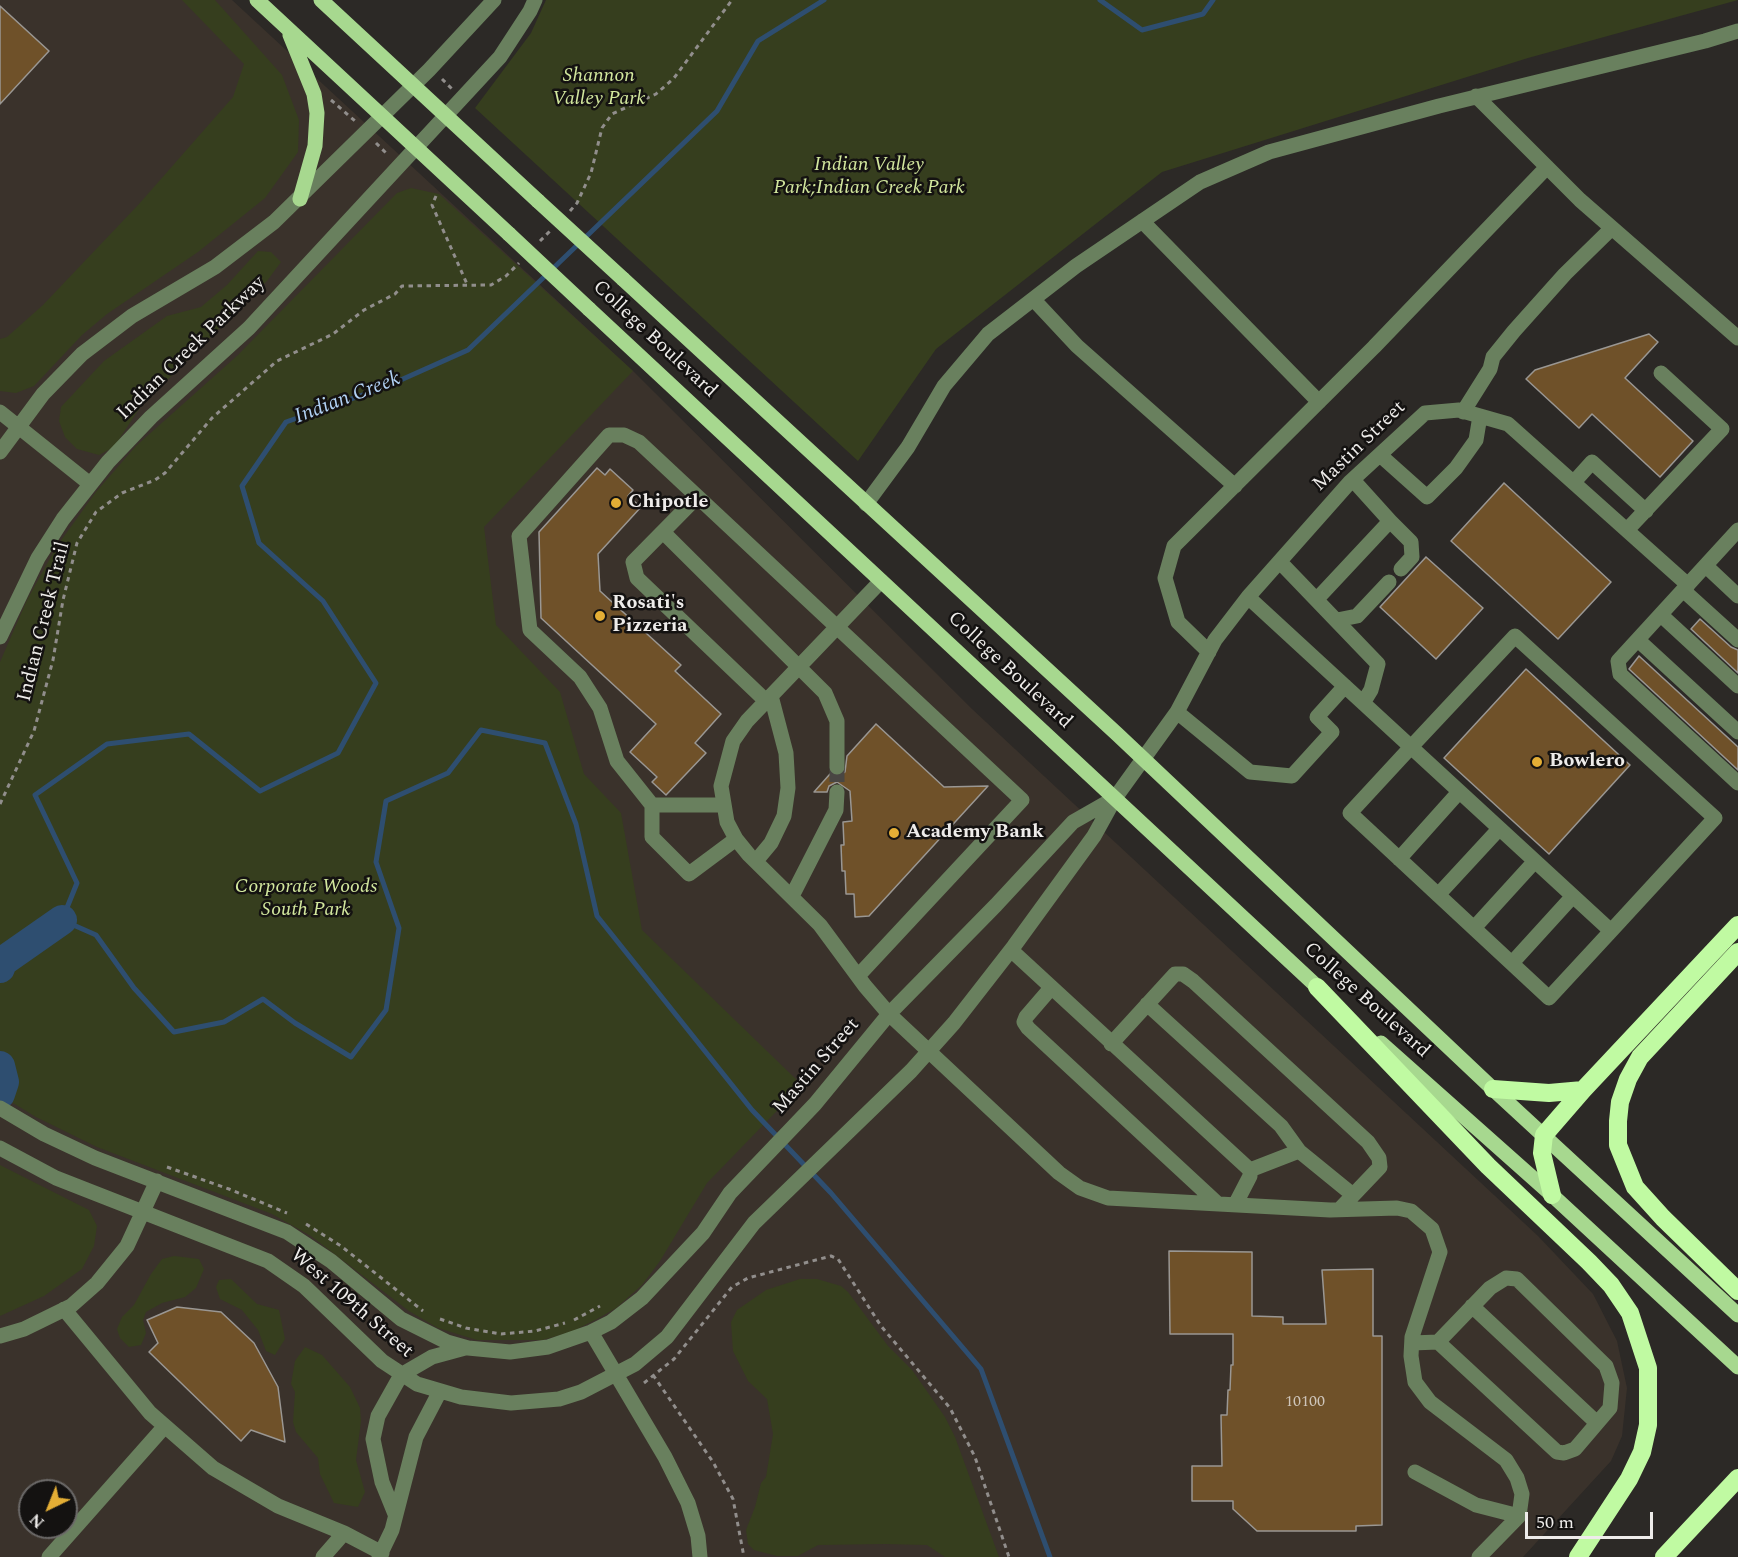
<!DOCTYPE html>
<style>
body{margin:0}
#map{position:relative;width:1738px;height:1557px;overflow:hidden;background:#2c2926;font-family:Spectral,serif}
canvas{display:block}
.north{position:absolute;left:18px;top:1479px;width:60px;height:60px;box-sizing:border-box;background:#141211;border:2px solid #6b6968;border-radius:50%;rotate:223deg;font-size:16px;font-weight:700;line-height:24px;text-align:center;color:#eeecea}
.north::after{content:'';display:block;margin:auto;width:21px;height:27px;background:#e4ae35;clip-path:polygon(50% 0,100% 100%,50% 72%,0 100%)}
.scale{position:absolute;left:1525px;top:1512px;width:128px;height:27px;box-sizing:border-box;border:3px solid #eeecea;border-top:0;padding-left:8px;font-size:18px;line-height:21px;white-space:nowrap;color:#eeecea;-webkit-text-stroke:4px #141211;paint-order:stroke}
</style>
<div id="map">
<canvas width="1738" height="1557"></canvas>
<div class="north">N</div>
<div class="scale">50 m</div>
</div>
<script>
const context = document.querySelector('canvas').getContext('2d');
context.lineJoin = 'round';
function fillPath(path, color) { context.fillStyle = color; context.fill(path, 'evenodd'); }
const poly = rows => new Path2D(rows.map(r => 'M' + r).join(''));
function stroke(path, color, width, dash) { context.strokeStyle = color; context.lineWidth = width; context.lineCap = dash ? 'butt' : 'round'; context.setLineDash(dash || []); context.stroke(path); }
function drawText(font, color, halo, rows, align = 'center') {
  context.font = font + ' Spectral,serif'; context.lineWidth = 5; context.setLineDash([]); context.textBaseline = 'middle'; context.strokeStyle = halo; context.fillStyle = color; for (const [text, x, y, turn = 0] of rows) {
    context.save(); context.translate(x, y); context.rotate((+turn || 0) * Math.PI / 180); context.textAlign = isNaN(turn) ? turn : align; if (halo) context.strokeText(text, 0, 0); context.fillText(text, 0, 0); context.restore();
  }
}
fillPath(poly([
 [0,0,232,0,633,371,972,709,1538,1236,1593,1294,1617,1341,1627,1388,1622,1436,1611,1461,1523,1557,0,1557],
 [30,1491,66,1491,66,1527,30,1527]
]), '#3a322b');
fillPath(poly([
 [182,0,215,0,282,75,299,120,298,152,265,198,198,252,107,314,82,335,34,386,16,393,0,391,0,339,7,337,43,305,139,204,233,97,244,64],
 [546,0,1738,0,1528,58,1162,172,936,349,858,461,475,108,531,33],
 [411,188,439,194,633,371,484,527,496,625,560,692,584,774,621,813,642,930,802,1085,707,1183,660,1261,642,1285,616,1308,597,1319,571,1332,542,1340,477,1340,438,1328,409,1311,311,1236,272,1214,97,1147,36,1117,0,1095,0,662,27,600,57,546,96,492,136,446,238,355,397,193],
 [258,251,271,252,281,262,267,281,141,406,114,447,99,455,77,449,65,437,59,421,61,407,104,361,167,316,201,307,227,285],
 [0,1165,89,1210,97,1226,94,1246,82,1269,44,1296,0,1316],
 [174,1256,199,1259,204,1269,196,1288,185,1297,162,1303,146,1312,143,1320,146,1333,141,1345,129,1347,120,1338,117,1329,122,1317,134,1305,151,1274,162,1259],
 [231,1279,257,1304,279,1310,285,1339,275,1355,266,1351,258,1330,242,1310,220,1299,216,1287,219,1280],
 [800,1279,817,1279,841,1286,848,1292,888,1346,912,1370,945,1417,955,1437,999,1557,945,1557,927,1545,884,1544,818,1545,798,1556,777,1556,754,1550,748,1544,746,1530,755,1507,761,1483,766,1477,773,1434,767,1399,748,1381,733,1351,731,1322,737,1310,766,1290],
 [305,1347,322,1355,350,1387,360,1408,361,1421,356,1460,365,1492,358,1507,334,1503,320,1474,318,1458,296,1432,293,1422,295,1392,291,1384,295,1361]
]), '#363e1e');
stroke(poly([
 [824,0,758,41,717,111,468,350,385,387,286,422,242,486,259,543,323,601,376,683,338,753,260,791,189,734,107,744,35,795,77,883,62,920,96,935,134,988,174,1032,224,1022,263,999,295,1023,351,1057,386,1010,399,928,376,862,386,801,448,773,481,730,545,743,576,824,597,916,752,1110,831,1193,981,1369,1050,1557],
 [1100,0,1142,30,1203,14,1213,0]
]), '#2e4e70', 5);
stroke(poly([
 [0,968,2,962,62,920],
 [0,1066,4,1082,0,1094]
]), '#2e4e70', 30);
const building = poly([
 [0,6,49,51,0,104,0,6],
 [1649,334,1658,342,1625,378,1693,441,1660,477,1592,414,1579,428,1526,379,1535,370,1649,334],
 [597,468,605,475,610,469,633,490,628,496,641,507,598,554,600,591,681,665,675,671,721,714,695,743,706,753,666,795,652,782,657,777,630,752,656,724,541,618,539,532,597,468],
 [1504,483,1611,582,1558,639,1451,541,1504,483],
 [1426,557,1483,608,1436,659,1380,607,1426,557],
 [1700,619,1731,647,1738,650,1738,673,1691,629,1700,619],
 [1639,656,1738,747,1738,770,1629,669,1639,656],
 [1526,669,1630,765,1549,854,1444,758,1526,669],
 [876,724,944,787,988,786,869,916,855,917,854,894,846,894,845,871,842,871,841,845,844,845,843,822,852,821,850,791,837,782,829,786,827,792,814,792,830,774,838,777,845,772,847,756,876,724],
 [1169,1251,1252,1252,1252,1316,1283,1317,1283,1324,1326,1324,1322,1270,1373,1269,1373,1336,1382,1336,1382,1525,1356,1526,1356,1531,1257,1531,1233,1509,1233,1501,1192,1501,1192,1466,1222,1466,1221,1415,1227,1415,1228,1390,1230,1390,1231,1365,1233,1365,1233,1334,1170,1334,1169,1251],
 [177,1307,221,1312,254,1343,278,1387,285,1442,251,1430,241,1441,149,1352,158,1343,147,1320,177,1307]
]);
fillPath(building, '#6f5129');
stroke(building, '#9a9793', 1.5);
stroke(poly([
 [837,767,837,792]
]), '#494643', 15, [15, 8]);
stroke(poly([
 [442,79,452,89],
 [331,100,355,121],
 [376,143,386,153],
 [436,196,432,205,467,284],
 [570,211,577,203,591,173,602,128,612,114,656,94,674,78,732,0],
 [540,241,550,231],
 [0,804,34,731,53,660,63,600,77,543,96,512,122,493,155,480,165,473,212,418,277,361,333,334,364,310,395,294,402,286,491,285,506,276,519,263],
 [167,1167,229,1189,287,1213],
 [306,1224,341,1246,423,1311],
 [440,1319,466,1328,501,1334,535,1331,565,1323],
 [574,1320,600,1306],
 [653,1375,713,1462,733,1499,744,1557],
 [644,1383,674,1359,732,1287,748,1278,831,1256,838,1259,881,1326,950,1408,975,1457,1009,1557]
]), '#918e8c', 3, [4.5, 4.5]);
stroke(poly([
 [1476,96,1580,200,1738,338],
 [1142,221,1319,402],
 [1034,300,1077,346,1235,486],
 [0,412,90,484],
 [1463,412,1490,369,1493,357,1514,331,1565,274,1612,228],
 [0,452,43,394,82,354,132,316,215,267,274,222,429,70,494,0],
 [1380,455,1427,497,1456,468,1476,440,1480,416],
 [1574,482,1592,462,1646,511],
 [697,497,633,562,637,578,766,701],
 [866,504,908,447,944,386,988,334,1076,266,1200,182,1269,152,1439,106,1705,41,1738,31],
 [1390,521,1411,542,1412,557,1401,569],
 [1627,530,1722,429,1661,373],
 [1738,530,1618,661,1620,674,1738,783],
 [663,532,825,693,837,721,837,767],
 [1280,562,1378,664,1371,690,1363,703],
 [1706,566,1738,596],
 [881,581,747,721,733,741,721,786,727,822,736,839,749,855,820,925,865,986,889,1014,1059,1173,1080,1188,1108,1198,1330,1210,1397,1208,1411,1211,1432,1229,1440,1252,1412,1337,1411,1356,1415,1382,1430,1402,1506,1460,1517,1478,1522,1494,1519,1516,1479,1557],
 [1683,590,1738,640],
 [1248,597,1411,747,1611,931,1549,998,1350,813,1411,747,1515,636,1715,818,1611,931],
 [1317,599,1390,521,1353,480],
 [1661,615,1738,686],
 [1337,620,1357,616,1389,582],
 [0,637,38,558,63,519,108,462,151,417,249,328,500,57,530,11,535,0],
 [1638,640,1738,732],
 [1209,652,1178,622,1165,578,1174,546,1374,347,1547,167],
 [1177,712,1250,772,1292,776,1332,732,1317,717,1345,686],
 [652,805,652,837,689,874,736,839],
 [723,805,652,805,617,761,600,708,580,677,530,630,519,536,609,435,624,435,639,442,1022,800,858,976],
 [1399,859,1459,792],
 [756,861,771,843,784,816,788,788,786,753,771,696],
 [1438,895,1499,829],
 [792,896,836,810,837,792],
 [1474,928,1535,861],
 [1011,950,1250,1170,1250,1176,1235,1205],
 [1512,963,1573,896],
 [1051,988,1026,1017,1024,1022,1028,1028,1218,1204],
 [1147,1004,1281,1126,1299,1151,1353,1195],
 [1111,1044,1175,974,1183,974,1193,981,1368,1142,1379,1158,1380,1167,1340,1209],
 [0,1108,44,1134,95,1158,287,1232,331,1261,401,1319,447,1342,468,1348,510,1352,548,1347,591,1332,611,1322,642,1298,703,1233,730,1193,815,1104,889,1014,996,905,1073,822,1115,798],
 [0,1148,56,1178,268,1261,304,1286,382,1361,417,1384,461,1397,511,1403,559,1399,581,1392,635,1364,667,1337,754,1223,911,1071,954,1023,1014,946,1094,836,1115,798,1177,712,1215,640,1248,597,1350,482,1425,413,1459,410,1508,424,1688,585],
 [1250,1170,1299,1151],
 [1472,1306,1597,1423],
 [64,1309,150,1413,213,1468,278,1506,344,1533,382,1553],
 [591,1332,665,1457,688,1503,698,1536,700,1557],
 [0,1336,24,1329,71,1306,97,1283,127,1246,157,1181],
 [1412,1343,1438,1342,1557,1452,1564,1453,1575,1449,1610,1408,1612,1383,1606,1366,1517,1279,1506,1278,1490,1288,1438,1342],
 [1415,1472,1476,1505,1519,1516],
 [395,1514,382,1482,373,1439,378,1416,401,1375,432,1357,465,1348],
 [49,1557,165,1426],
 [323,1557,344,1533],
 [379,1557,392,1530,416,1437,439,1393]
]), '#69805e', 15);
stroke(poly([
 [257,0,509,234],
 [321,0,538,201],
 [290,35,314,94,317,113,315,146,300,199],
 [623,279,1117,734,1493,1089,1738,1315],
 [589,309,1325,994],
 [1381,1043,1552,1195,1738,1367]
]), '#a7d88f', 15);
stroke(poly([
 [1738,952,1640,1057,1628,1079,1620,1102,1618,1121,1618,1145,1635,1187,1663,1218,1738,1291],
 [1317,987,1488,1166,1589,1262,1611,1285,1630,1313,1648,1368,1648,1425,1642,1452,1629,1479,1578,1557],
 [1493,1089,1549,1093,1583,1090],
 [1552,1195,1542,1153,1544,1135,1583,1090,1738,925],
 [1664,1557,1738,1478]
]), '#c0faa2', 18);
stroke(poly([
 [538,201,623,279],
 [509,234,589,309]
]), '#a7d88f', 15);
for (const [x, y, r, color] of [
 [616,503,6,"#e4ae35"],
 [600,616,6,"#e4ae35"],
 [1537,762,6,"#e4ae35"],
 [894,833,6,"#e4ae35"]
]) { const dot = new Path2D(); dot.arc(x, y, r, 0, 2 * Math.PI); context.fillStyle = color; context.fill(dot); stroke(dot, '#141211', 2); }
drawText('16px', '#cec5ba', null, [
 ["10100",1305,1403]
]);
drawText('italic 20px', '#d3e89e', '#141211', [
 ["Shannon",599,77],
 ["Valley Park",599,100],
 ["Indian Valley",869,166],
 ["Park;Indian Creek Park",869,189],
 ["Corporate Woods",306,888],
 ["South Park",306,911]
]);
drawText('20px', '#eeecea', '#141211', [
 ["College Boulevard",654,340,43],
 ["Indian Creek Parkway",192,349,-44],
 ["Mastin Street",1360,447,-44],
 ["Indian Creek Trail",45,622,-76],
 ["College Boulevard",1009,671,43],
 ["College Boulevard",1366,1001,42],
 ["Mastin Street",817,1067,-49],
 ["West 109th Street",351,1304,41]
]);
drawText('bold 20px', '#eeecea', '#141211', [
 ["Chipotle",628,503],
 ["Rosati's",612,604],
 ["Pizzeria",612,627],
 ["Bowlero",1549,762],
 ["Academy Bank",906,833]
], 'left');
drawText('italic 21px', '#b2d2f5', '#141211', [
 ["Indian Creek",348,399,-21]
]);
</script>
